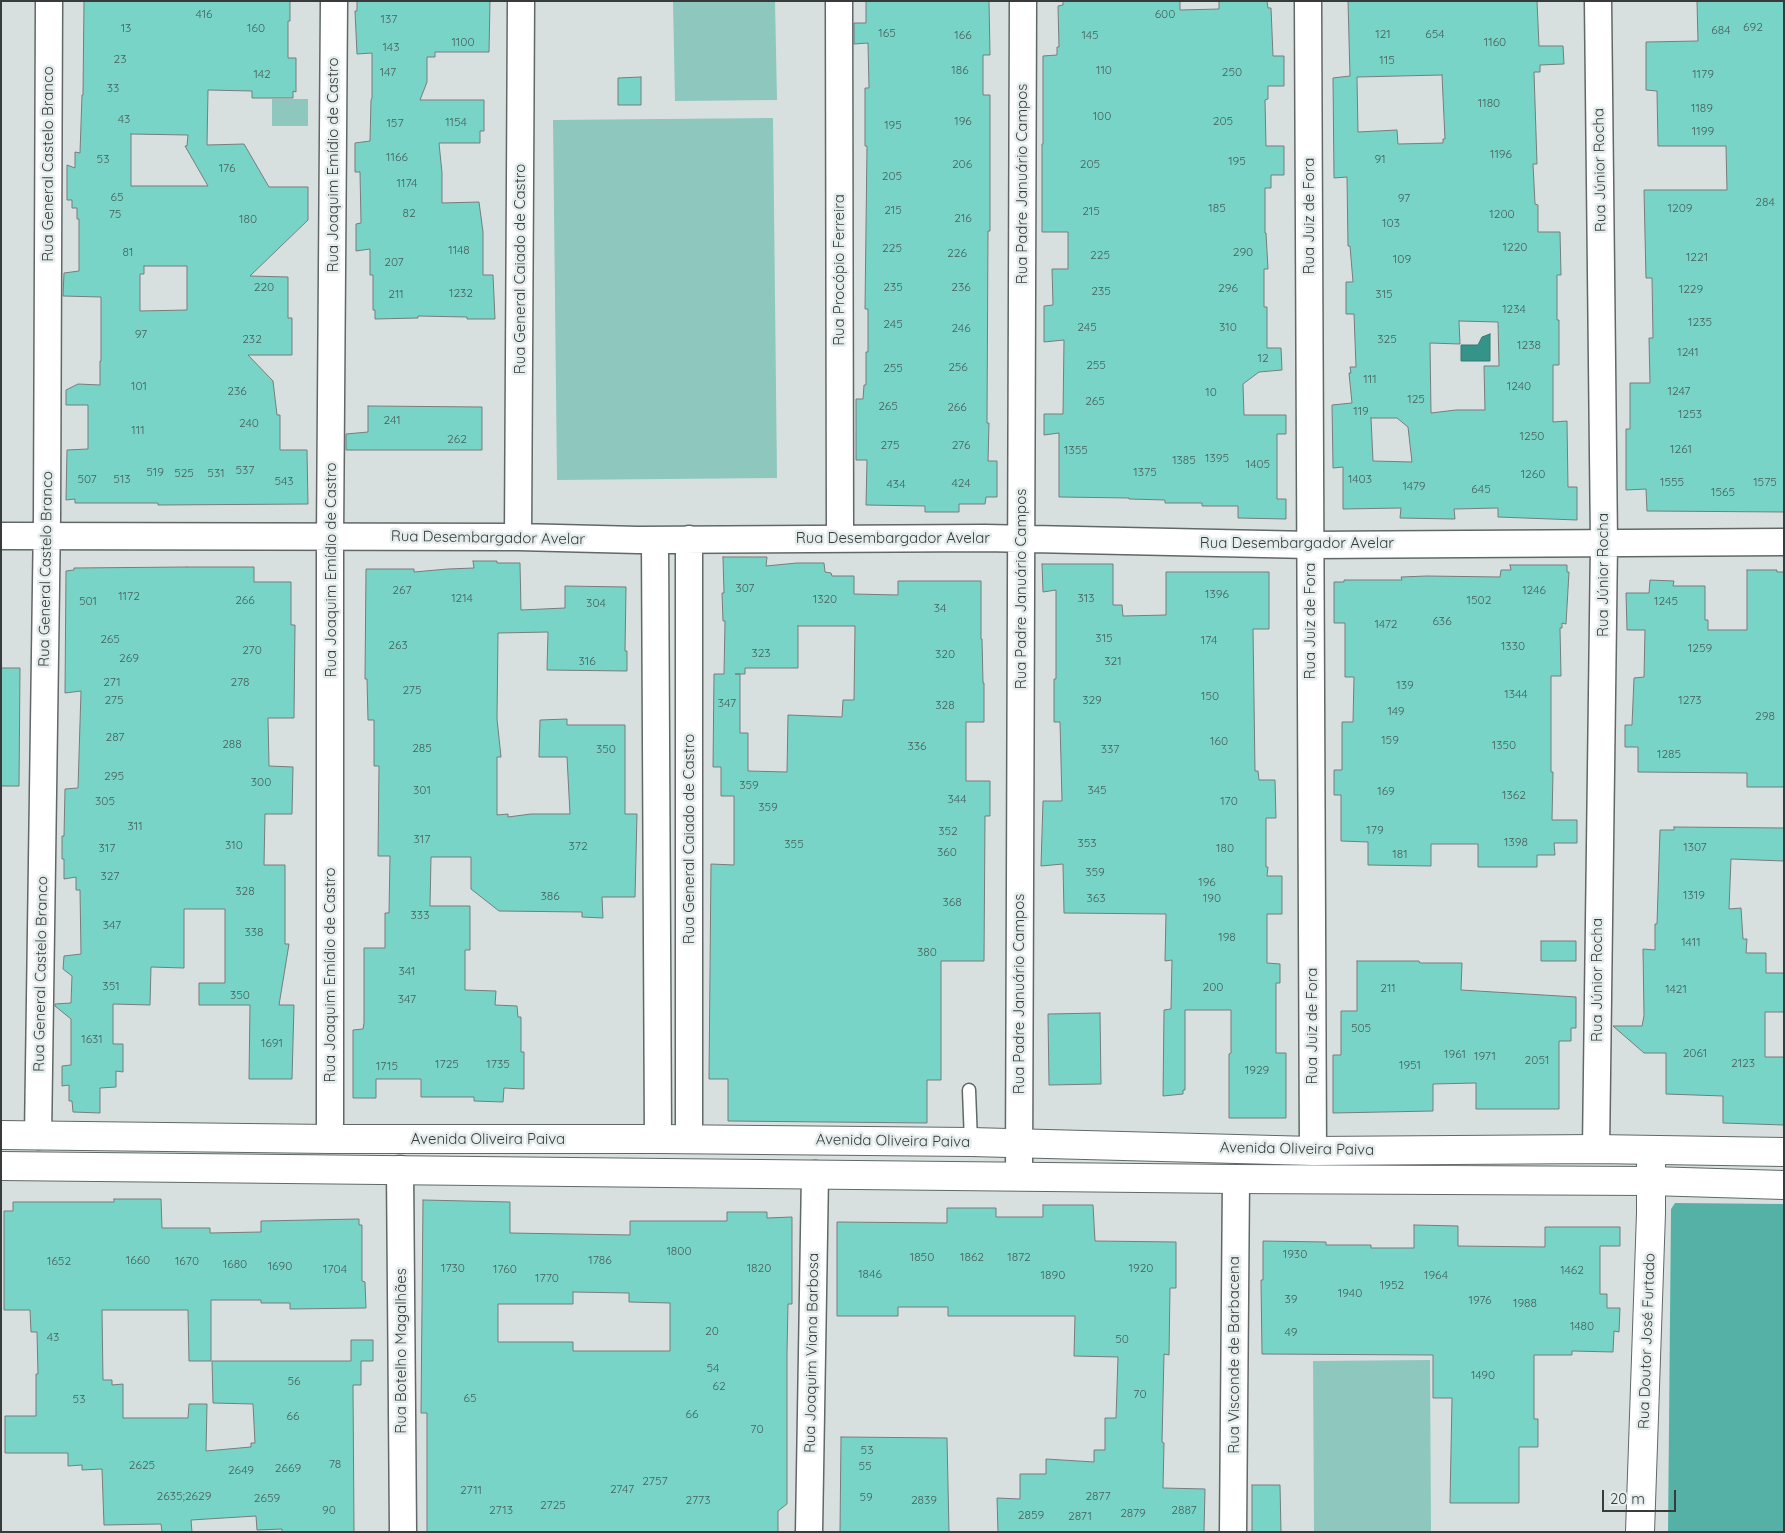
<!DOCTYPE html>
<meta charset="utf-8">
<style>
body{margin:0}
#map{position:relative;width:1785px;height:1533px;overflow:hidden;background:#d8e0df;font-family:Quicksand,sans-serif}
canvas{display:block}
.frame{position:absolute;inset:0;border:2px solid #383b3b;pointer-events:none}
.scale{position:absolute;left:1602px;top:1490px;width:74px;height:22px;box-sizing:border-box;border:2px solid #383b3b;border-top:0;padding-left:6px;font-size:15px;line-height:18px;white-space:nowrap;color:#383b3b;-webkit-text-stroke:4px #e5edec;paint-order:stroke}
</style>
<div id="map">
<canvas width="1785" height="1533"></canvas>
<div class="frame"></div>
<div class="scale">20 m</div>
</div>
<script>
const context = document.querySelector('canvas').getContext('2d');
context.lineJoin = 'round';
function fillPath(path, color) { context.fillStyle = color; context.fill(path, 'evenodd'); }
const poly = rows => new Path2D(rows.map(r => 'M' + r).join(''));
function stroke(path, color, width, dash) { context.strokeStyle = color; context.lineWidth = width; context.lineCap = dash ? 'butt' : 'round'; context.setLineDash(dash || []); context.stroke(path); }
function drawText(font, color, halo, rows, align = 'center') {
  context.font = font + ' Quicksand,sans-serif'; context.lineWidth = 5; context.setLineDash([]); context.textBaseline = 'middle'; context.strokeStyle = halo; context.fillStyle = color; for (const [text, x, y, turn = 0] of rows) {
    context.save(); context.translate(x, y); context.rotate((+turn || 0) * Math.PI / 180); context.textAlign = isNaN(turn) ? turn : align; if (halo) context.strokeText(text, 0, 0); context.fillText(text, 0, 0); context.restore();
  }
}
fillPath(poly([
 [673,1,775,1,777,100,675,101],
 [272,99,308,99,308,126,272,126],
 [773,118,777,478,557,480,553,120],
 [1430,1360,1431,1532,1314,1532,1313,1361]
]), '#8dc7be');
fillPath(poly([
 [1675,1203,1784,1204,1784,1532,1668,1532,1671,1209]
]), '#55b1a5');
const water = poly([
 [1490,334,1490,361,1461,361,1461,345,1478,345,1482,337,1490,334]
]);
fillPath(water, '#359489');
stroke(water, '#367972', 1);
const building = poly([
 [84,1,290,1,290,21,288,21,288,58,296,58,296,92,293,91,293,98,252,98,252,91,208,90,207,145,244,144,269,187,308,187,308,220,250,276,288,277,288,318,292,318,292,355,248,355,273,381,277,415,280,415,280,450,307,450,308,504,158,505,158,503,75,503,75,499,66,500,67,450,88,449,88,405,66,405,66,390,78,384,100,385,100,361,101,361,101,297,63,296,64,273,79,271,79,219,77,219,77,208,72,208,72,200,67,200,67,165,75,168,75,152,80,153,82,95,83,95,84,1],
 [131,134,188,135,187,146,185,146,208,186,131,186,131,134],
 [144,266,187,266,187,310,140,311,140,274,144,274,144,266],
 [357,1,490,1,489,52,435,52,435,57,427,57,427,82,420,100,484,100,484,131,480,131,480,143,439,143,442,173,442,203,479,202,483,232,483,275,493,275,495,319,467,319,467,317,418,316,418,318,375,319,375,310,373,310,373,275,370,275,370,249,356,251,356,224,361,223,360,172,355,172,355,143,370,141,371,100,372,98,372,53,357,54,355,11,357,11,357,1],
 [866,1,989,1,990,55,983,55,983,95,990,95,990,231,988,231,987,423,989,423,988,461,997,461,997,497,986,497,985,504,959,504,959,512,925,512,925,506,866,505,867,460,856,460,856,399,863,399,864,385,866,385,866,352,868,352,868,309,865,309,867,146,865,146,865,88,869,88,868,43,854,44,854,23,866,23,866,1],
 [1063,1,1180,1,1180,10,1219,9,1219,1,1267,1,1268,8,1271,8,1273,56,1284,56,1284,86,1268,86,1268,99,1265,100,1266,146,1284,146,1284,175,1271,175,1271,188,1265,188,1265,233,1266,233,1268,269,1264,269,1264,307,1267,307,1267,348,1281,348,1282,370,1259,372,1243,384,1244,415,1286,415,1286,434,1277,434,1277,499,1286,499,1286,519,1238,518,1238,506,1202,506,1202,503,1165,503,1165,500,1129,499,1129,498,1059,497,1059,433,1044,435,1044,414,1063,414,1064,340,1044,342,1044,306,1053,305,1052,269,1068,269,1068,232,1042,232,1042,144,1043,144,1043,56,1057,55,1057,47,1059,47,1058,6,1063,5,1063,1],
 [1348,1,1537,1,1539,46,1563,46,1564,64,1540,65,1540,72,1534,72,1537,164,1533,164,1535,204,1538,205,1538,232,1560,232,1561,275,1557,275,1557,320,1559,320,1559,365,1553,365,1553,422,1567,421,1568,487,1577,487,1577,520,1498,517,1498,508,1454,509,1455,519,1400,518,1401,508,1343,509,1343,467,1333,468,1332,405,1352,403,1349,373,1351,373,1350,367,1356,367,1354,314,1346,314,1346,282,1353,282,1350,246,1348,246,1347,177,1334,178,1333,78,1350,76,1348,1],
 [1442,75,1445,139,1443,139,1443,143,1398,144,1397,130,1358,132,1357,77,1442,75],
 [1459,321,1498,322,1499,366,1484,366,1485,410,1456,410,1431,413,1430,343,1460,344,1459,321],
 [1371,418,1397,418,1408,427,1412,462,1373,461,1371,418],
 [1697,1,1784,1,1784,512,1647,511,1646,489,1626,490,1626,429,1630,429,1630,383,1650,383,1649,338,1653,338,1652,278,1646,278,1644,190,1727,190,1726,146,1658,146,1657,91,1646,90,1646,42,1698,41,1697,1],
 [641,77,641,105,618,105,618,78,641,77],
 [368,406,482,407,482,450,346,450,346,434,368,432,368,406],
 [723,557,767,557,766,566,797,563,824,563,825,572,831,573,832,576,854,576,854,594,898,595,898,581,981,581,981,639,982,639,983,683,984,683,984,722,966,722,966,781,990,781,990,816,985,816,984,961,941,961,941,1080,927,1080,927,1123,728,1121,728,1079,709,1079,711,864,734,865,734,796,721,796,721,767,713,767,714,674,724,674,725,621,723,621,722,593,724,593,723,557],
 [798,626,855,626,854,700,843,700,842,717,788,715,787,772,748,771,748,733,740,733,740,674,735,674,745,674,745,668,798,668,798,626],
 [473,561,497,561,497,563,520,563,521,610,565,608,565,586,626,587,625,651,627,651,627,671,547,670,548,632,498,633,497,719,501,757,497,757,497,815,508,814,508,817,531,814,570,814,567,757,539,757,540,720,567,719,567,725,625,725,625,814,637,814,635,897,602,897,603,918,582,917,582,912,499,911,471,889,471,857,431,857,430,906,470,906,470,950,465,950,465,990,496,991,495,1005,517,1006,518,1017,521,1017,521,1052,524,1052,524,1089,504,1088,503,1102,474,1101,474,1097,421,1097,421,1079,376,1079,376,1098,353,1098,353,1030,363,1029,364,1023,364,948,385,948,385,913,389,913,390,856,378,856,379,766,374,766,374,720,368,720,367,679,365,679,366,569,414,569,414,572,448,569,474,568,473,561],
 [1042,564,1113,564,1113,605,1122,605,1123,616,1166,615,1166,572,1269,572,1269,629,1253,629,1255,771,1258,771,1259,780,1275,780,1276,818,1266,818,1266,867,1268,867,1267,876,1282,876,1282,914,1267,914,1267,963,1280,964,1280,983,1276,983,1276,1053,1286,1053,1286,1118,1229,1118,1229,1054,1231,1053,1231,1010,1185,1010,1185,1090,1183,1090,1183,1094,1163,1096,1164,1010,1171,1009,1172,960,1165,961,1166,914,1064,913,1063,864,1041,866,1043,801,1062,801,1060,722,1054,722,1054,679,1056,679,1056,590,1043,592,1042,564],
 [1510,565,1567,565,1567,572,1569,572,1566,624,1562,623,1562,628,1560,628,1561,676,1551,676,1551,772,1553,772,1552,820,1577,820,1577,843,1554,843,1555,855,1537,855,1537,867,1478,867,1478,844,1431,844,1431,866,1368,865,1368,842,1341,841,1341,795,1334,795,1334,770,1342,770,1342,722,1353,722,1354,677,1345,677,1345,623,1334,623,1334,582,1344,582,1344,580,1402,580,1401,577,1427,576,1500,577,1501,570,1511,570,1510,565],
 [187,567,254,567,254,582,291,582,291,625,295,625,294,718,268,718,269,766,293,767,292,814,265,814,264,865,285,865,285,944,289,944,279,1005,294,1005,292,1079,249,1079,250,1005,199,1005,199,983,225,983,225,909,184,909,184,968,151,967,150,1005,113,1004,113,1044,123,1044,123,1072,116,1071,116,1087,100,1088,100,1113,73,1112,72,1101,69,1101,69,1085,62,1086,62,1066,71,1065,71,1019,55,1006,55,1004,71,1003,72,976,63,969,64,956,81,954,80,890,76,890,76,877,64,879,64,859,62,859,62,836,64,836,65,789,78,788,81,691,65,693,66,571,74,570,74,568,187,567],
 [1747,570,1777,570,1777,572,1784,572,1784,787,1747,787,1747,773,1638,772,1638,747,1625,747,1625,725,1632,725,1634,678,1644,677,1645,630,1627,630,1626,593,1649,593,1650,580,1674,581,1673,586,1705,586,1705,620,1708,620,1708,630,1747,630,1747,570],
 [1,668,20,668,19,786,1,786,1,668],
 [1674,827,1784,828,1784,861,1731,859,1729,909,1741,908,1743,939,1747,939,1746,953,1766,953,1766,973,1784,973,1784,1012,1765,1012,1765,1057,1784,1057,1784,1125,1723,1123,1723,1096,1666,1094,1666,1053,1644,1053,1613,1026,1642,1026,1644,1016,1643,949,1655,950,1655,924,1657,924,1660,830,1674,830,1674,827],
 [1541,941,1576,941,1576,961,1541,961,1541,941],
 [1357,961,1419,961,1420,963,1462,963,1461,990,1576,997,1576,1028,1571,1028,1571,1041,1559,1041,1559,1109,1476,1109,1476,1083,1433,1084,1433,1111,1333,1113,1333,1055,1341,1055,1341,1011,1357,1011,1357,961],
 [1100,1013,1101,1084,1049,1085,1048,1014,1100,1013],
 [114,1199,161,1199,162,1228,210,1228,210,1233,261,1232,261,1221,359,1219,359,1225,362,1225,362,1281,365,1282,366,1308,290,1309,290,1303,261,1303,261,1300,211,1300,211,1361,189,1361,188,1310,102,1310,103,1380,112,1380,112,1385,123,1384,123,1418,188,1418,189,1404,207,1404,206,1451,251,1447,251,1443,255,1443,253,1404,213,1403,212,1361,351,1361,351,1340,373,1340,373,1361,361,1361,361,1385,353,1385,354,1532,282,1532,282,1529,257,1530,256,1516,191,1520,192,1532,162,1532,161,1524,104,1525,102,1469,82,1470,82,1465,68,1466,68,1453,5,1453,5,1416,36,1416,36,1374,38,1374,37,1332,31,1332,30,1310,4,1310,4,1211,13,1211,13,1202,114,1202,114,1199],
 [423,1200,510,1202,510,1233,630,1235,630,1221,727,1221,727,1212,767,1212,767,1218,792,1217,792,1304,788,1304,787,1353,787,1504,778,1511,778,1532,427,1532,427,1413,421,1413,423,1200],
 [573,1292,629,1293,629,1302,670,1303,670,1351,573,1351,573,1342,498,1342,498,1304,573,1304,573,1292],
 [1043,1205,1093,1205,1095,1241,1176,1242,1176,1288,1170,1288,1169,1355,1164,1354,1162,1442,1164,1443,1163,1488,1205,1489,1204,1532,998,1532,997,1498,1020,1499,1020,1474,1046,1474,1046,1459,1094,1462,1094,1450,1105,1450,1105,1418,1116,1418,1118,1357,1074,1356,1075,1316,948,1316,948,1307,898,1307,898,1316,837,1316,837,1222,947,1223,947,1208,996,1208,996,1217,1043,1217,1043,1205],
 [1414,1225,1458,1226,1458,1246,1545,1247,1545,1227,1620,1227,1620,1246,1600,1246,1600,1294,1607,1294,1607,1308,1620,1308,1619,1332,1614,1331,1613,1352,1572,1351,1572,1355,1534,1355,1534,1419,1538,1419,1538,1447,1519,1447,1519,1503,1450,1503,1452,1398,1433,1398,1433,1355,1262,1354,1261,1280,1263,1280,1263,1241,1326,1242,1326,1245,1371,1245,1371,1248,1414,1248,1414,1225],
 [841,1437,947,1438,949,1532,840,1532,841,1437],
 [1252,1485,1280,1485,1281,1532,1252,1532,1252,1485]
]);
fillPath(building, '#78d4c7');
stroke(building, '#767d7c', 1);
const service = poly([
 [969,1090,971,1142]
]);
const minor = poly([
 [839,1,840,538],
 [1308,1,1313,1151],
 [1,536,518,537,638,540,985,538,1310,545,1784,542],
 [518,537,521,1],
 [689,539,689,1139],
 [655,540,658,1139],
 [38,1136,47,517,49,1],
 [330,1139,330,536,334,1],
 [1596,1149,1604,543,1598,1],
 [400,1169,403,1532],
 [1019,1176,1023,1],
 [809,1532,815,1174],
 [1233,1532,1236,1179]
]);
const tertiary = poly([
 [1640,1532,1651,1213,1651,1150]
]);
const primary = poly([
 [1,1135,330,1139,658,1139,971,1142,1313,1151,1596,1149,1784,1152],
 [1,1166,1236,1179,1650,1181,1784,1185]
]);
stroke(service, '#616867', 15);
stroke(minor, '#616867', 29);
stroke(tertiary, '#616867', 30);
stroke(primary, '#616867', 30);
stroke(service, '#fff', 12);
stroke(minor, '#fff', 26);
stroke(tertiary, '#fff', 28);
stroke(primary, '#fff', 28);
drawText('12px', '#48615e', null, [
 ["416",204,14],
 ["600",1165,14],
 ["137",389,19],
 ["692",1753,27],
 ["13",126,28],
 ["160",256,28],
 ["684",1721,30],
 ["165",887,33],
 ["121",1383,34],
 ["654",1435,34],
 ["166",963,35],
 ["145",1090,35],
 ["1100",463,42],
 ["1160",1495,42],
 ["143",391,47],
 ["23",120,59],
 ["115",1387,60],
 ["186",960,70],
 ["110",1104,70],
 ["147",388,72],
 ["250",1232,72],
 ["142",262,74],
 ["1179",1703,74],
 ["33",113,88],
 ["1180",1489,103],
 ["1189",1702,108],
 ["100",1102,116],
 ["43",124,119],
 ["196",963,121],
 ["205",1223,121],
 ["1154",456,122],
 ["157",395,123],
 ["195",893,125],
 ["1199",1703,131],
 ["1196",1501,154],
 ["1166",397,157],
 ["53",103,159],
 ["91",1380,159],
 ["195",1237,161],
 ["206",962,164],
 ["205",1090,164],
 ["176",227,168],
 ["205",892,176],
 ["1174",407,183],
 ["65",117,197],
 ["97",1404,198],
 ["284",1765,202],
 ["185",1217,208],
 ["1209",1680,208],
 ["215",893,210],
 ["215",1091,211],
 ["82",409,213],
 ["75",115,214],
 ["1200",1502,214],
 ["216",963,218],
 ["180",248,219],
 ["103",1391,223],
 ["1220",1515,247],
 ["225",892,248],
 ["1148",459,250],
 ["81",128,252],
 ["290",1243,252],
 ["226",957,253],
 ["225",1100,255],
 ["1221",1697,257],
 ["109",1402,259],
 ["207",394,262],
 ["220",264,287],
 ["235",893,287],
 ["236",961,287],
 ["296",1228,288],
 ["1229",1691,289],
 ["235",1101,291],
 ["1232",461,293],
 ["211",396,294],
 ["315",1384,294],
 ["1234",1514,309],
 ["1235",1700,322],
 ["245",893,324],
 ["245",1087,327],
 ["310",1228,327],
 ["246",961,328],
 ["97",141,334],
 ["232",252,339],
 ["325",1387,339],
 ["1238",1529,345],
 ["1241",1688,352],
 ["12",1263,358],
 ["255",1096,365],
 ["256",958,367],
 ["255",893,368],
 ["111",1370,379],
 ["101",139,386],
 ["1240",1519,386],
 ["236",237,391],
 ["1247",1679,391],
 ["10",1211,392],
 ["125",1416,399],
 ["265",1095,401],
 ["265",888,406],
 ["266",957,407],
 ["119",1361,411],
 ["1253",1690,414],
 ["241",392,420],
 ["240",249,423],
 ["111",138,430],
 ["1250",1532,436],
 ["262",457,439],
 ["275",890,445],
 ["276",961,445],
 ["1261",1681,449],
 ["1355",1076,450],
 ["1395",1217,458],
 ["1385",1184,460],
 ["1405",1258,464],
 ["537",245,470],
 ["519",155,472],
 ["1375",1145,472],
 ["525",184,473],
 ["531",216,473],
 ["1260",1533,474],
 ["507",87,479],
 ["513",122,479],
 ["1403",1360,479],
 ["543",284,481],
 ["1555",1672,482],
 ["1575",1765,482],
 ["424",961,483],
 ["434",896,484],
 ["1479",1414,486],
 ["645",1481,489],
 ["1565",1723,492],
 ["307",745,588],
 ["267",402,590],
 ["1246",1534,590],
 ["1396",1217,594],
 ["1172",129,596],
 ["1214",462,598],
 ["313",1086,598],
 ["1320",825,599],
 ["266",245,600],
 ["1502",1479,600],
 ["501",88,601],
 ["1245",1666,601],
 ["304",596,603],
 ["34",940,608],
 ["636",1442,621],
 ["1472",1386,624],
 ["315",1104,638],
 ["265",110,639],
 ["174",1209,640],
 ["263",398,645],
 ["1330",1513,646],
 ["1259",1700,648],
 ["270",252,650],
 ["323",761,653],
 ["320",945,654],
 ["269",129,658],
 ["316",587,661],
 ["321",1113,661],
 ["271",112,682],
 ["278",240,682],
 ["139",1405,685],
 ["275",412,690],
 ["1344",1516,694],
 ["150",1210,696],
 ["275",114,700],
 ["329",1092,700],
 ["1273",1690,700],
 ["347",727,703],
 ["328",945,705],
 ["149",1396,711],
 ["298",1765,716],
 ["287",115,737],
 ["159",1390,740],
 ["160",1219,741],
 ["288",232,744],
 ["1350",1504,745],
 ["336",917,746],
 ["285",422,748],
 ["350",606,749],
 ["337",1110,749],
 ["1285",1669,754],
 ["295",114,776],
 ["300",261,782],
 ["359",749,785],
 ["301",422,790],
 ["345",1097,790],
 ["169",1386,791],
 ["1362",1514,795],
 ["344",957,799],
 ["305",105,801],
 ["170",1229,801],
 ["359",768,807],
 ["311",135,826],
 ["179",1375,830],
 ["352",948,831],
 ["317",422,839],
 ["1398",1516,842],
 ["353",1087,843],
 ["355",794,844],
 ["310",234,845],
 ["372",578,846],
 ["1307",1695,847],
 ["317",107,848],
 ["180",1225,848],
 ["360",947,852],
 ["181",1400,854],
 ["359",1095,872],
 ["327",110,876],
 ["196",1207,882],
 ["328",245,891],
 ["1319",1694,895],
 ["386",550,896],
 ["363",1096,898],
 ["190",1212,898],
 ["368",952,902],
 ["333",420,915],
 ["347",112,925],
 ["338",254,932],
 ["198",1227,937],
 ["1411",1691,942],
 ["380",927,952],
 ["341",407,971],
 ["351",111,986],
 ["200",1213,987],
 ["211",1388,988],
 ["1421",1676,989],
 ["350",240,995],
 ["347",407,999],
 ["505",1361,1028],
 ["1631",92,1039],
 ["1691",272,1043],
 ["2061",1695,1053],
 ["1961",1455,1054],
 ["1971",1485,1056],
 ["2051",1537,1060],
 ["2123",1743,1063],
 ["1725",447,1064],
 ["1735",498,1064],
 ["1951",1410,1065],
 ["1715",387,1066],
 ["1929",1257,1070],
 ["1800",679,1251],
 ["1930",1295,1254],
 ["1850",922,1257],
 ["1862",972,1257],
 ["1872",1019,1257],
 ["1660",138,1260],
 ["1786",600,1260],
 ["1652",59,1261],
 ["1670",187,1261],
 ["1680",235,1264],
 ["1690",280,1266],
 ["1730",453,1268],
 ["1820",759,1268],
 ["1920",1141,1268],
 ["1704",335,1269],
 ["1760",505,1269],
 ["1462",1572,1270],
 ["1846",870,1274],
 ["1890",1053,1275],
 ["1964",1436,1275],
 ["1770",547,1278],
 ["1952",1392,1285],
 ["1940",1350,1293],
 ["39",1291,1299],
 ["1976",1480,1300],
 ["1988",1525,1303],
 ["1480",1582,1326],
 ["20",712,1331],
 ["49",1291,1332],
 ["43",53,1337],
 ["50",1122,1339],
 ["54",713,1368],
 ["1490",1483,1375],
 ["56",294,1381],
 ["62",719,1386],
 ["70",1140,1394],
 ["65",470,1398],
 ["53",79,1399],
 ["66",692,1414],
 ["66",293,1416],
 ["70",757,1429],
 ["53",867,1450],
 ["78",335,1464],
 ["2625",142,1465],
 ["55",865,1466],
 ["2669",288,1468],
 ["2649",241,1470],
 ["2757",655,1481],
 ["2747",622,1489],
 ["2711",471,1490],
 ["2635;2629",184,1496],
 ["2877",1098,1496],
 ["59",866,1497],
 ["2659",267,1498],
 ["2773",698,1500],
 ["2839",924,1500],
 ["2725",553,1505],
 ["90",329,1510],
 ["2713",501,1510],
 ["2887",1184,1510],
 ["2879",1133,1513],
 ["2859",1031,1515],
 ["2871",1080,1516]
]);
drawText('15px', '#383b3b', '#e5edec', [
 ["Rua General Castelo Branco",48,164,-90],
 ["Rua Joaquim Emídio de Castro",333,165,-90],
 ["Rua Júnior Rocha",1600,170,-91],
 ["Rua Padre Januário Campos",1022,184,-90],
 ["Rua Juiz de Fora",1309,216,-90],
 ["Rua General Caiado de Castro",520,269,-90],
 ["Rua Procópio Ferreira",839,270,-90],
 ["Rua Desembargador Avelar",488,538,1],
 ["Rua Desembargador Avelar",893,538],
 ["Rua Desembargador Avelar",1297,543],
 ["Rua General Castelo Branco",46,569,-89],
 ["Rua Joaquim Emídio de Castro",331,570,-90],
 ["Rua Júnior Rocha",1603,575,-90],
 ["Rua Padre Januário Campos",1021,589,-90],
 ["Rua Juiz de Fora",1310,621,-90],
 ["Rua General Caiado de Castro",689,839,-90],
 ["Rua General Castelo Branco",41,974,-89],
 ["Rua Joaquim Emídio de Castro",330,975,-90],
 ["Rua Júnior Rocha",1597,980,-90],
 ["Rua Padre Januário Campos",1019,994,-90],
 ["Rua Juiz de Fora",1312,1026,-90],
 ["Avenida Oliveira Paiva",488,1139],
 ["Avenida Oliveira Paiva",893,1141,1],
 ["Avenida Oliveira Paiva",1297,1149,1],
 ["Rua Doutor José Furtado",1647,1341,-88],
 ["Rua Botelho Magalhães",401,1351,-90],
 ["Rua Joaquim Viana Barbosa",812,1353,-89],
 ["Rua Visconde de Barbacena",1234,1355,-90]
]);
</script>
